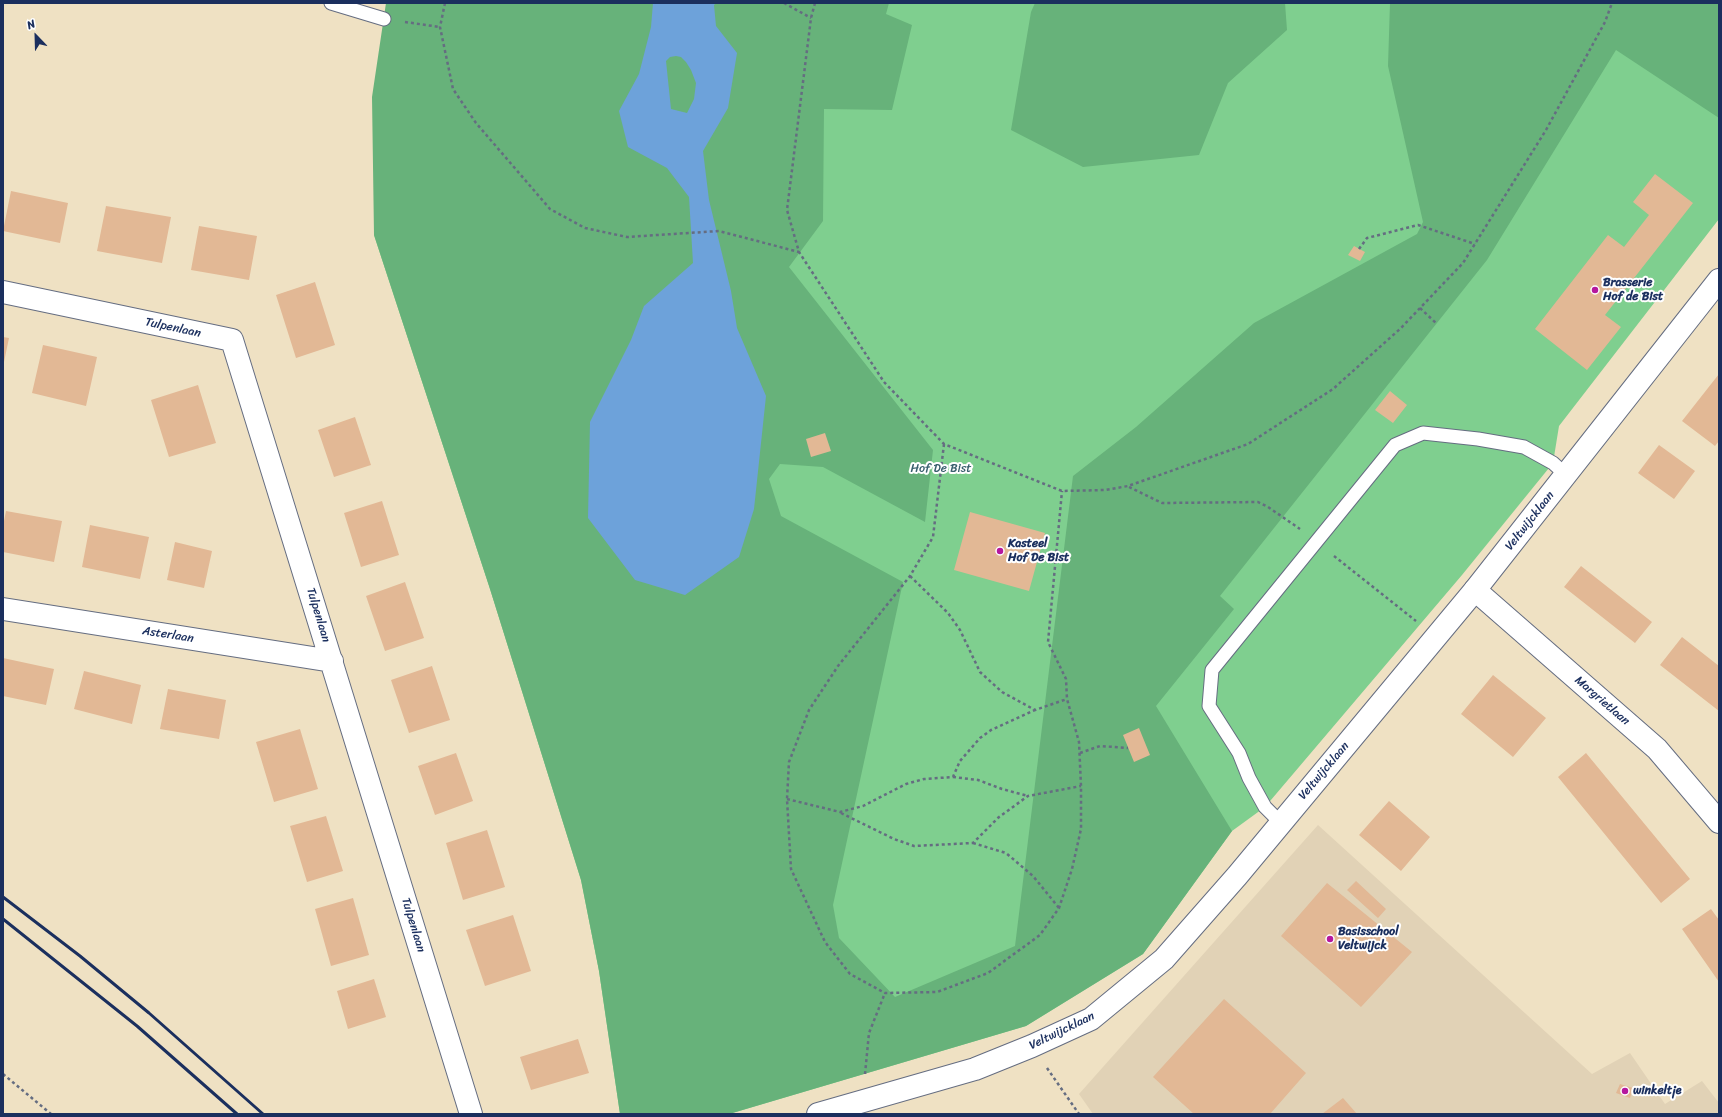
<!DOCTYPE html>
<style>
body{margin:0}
#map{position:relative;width:1722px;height:1117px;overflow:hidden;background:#efe1c3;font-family:Sriracha,sans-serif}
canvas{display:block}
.frame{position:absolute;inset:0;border:4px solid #1b2f5e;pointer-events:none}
.north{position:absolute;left:16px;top:16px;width:40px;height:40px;-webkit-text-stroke:3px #fff;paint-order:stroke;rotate:337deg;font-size:11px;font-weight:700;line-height:16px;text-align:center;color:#1b2f5e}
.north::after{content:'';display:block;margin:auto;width:14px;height:18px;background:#1b2f5e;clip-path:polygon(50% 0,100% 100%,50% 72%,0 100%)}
</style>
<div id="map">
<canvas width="1722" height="1117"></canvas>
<div class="frame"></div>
<div class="north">N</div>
</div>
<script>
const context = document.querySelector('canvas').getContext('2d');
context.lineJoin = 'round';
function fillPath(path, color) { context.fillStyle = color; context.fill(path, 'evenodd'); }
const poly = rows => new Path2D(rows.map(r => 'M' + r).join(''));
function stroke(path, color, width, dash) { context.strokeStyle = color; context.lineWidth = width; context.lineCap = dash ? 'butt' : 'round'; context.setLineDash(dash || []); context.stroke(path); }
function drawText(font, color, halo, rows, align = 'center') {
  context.font = font + ' Sriracha,sans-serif'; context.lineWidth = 4; context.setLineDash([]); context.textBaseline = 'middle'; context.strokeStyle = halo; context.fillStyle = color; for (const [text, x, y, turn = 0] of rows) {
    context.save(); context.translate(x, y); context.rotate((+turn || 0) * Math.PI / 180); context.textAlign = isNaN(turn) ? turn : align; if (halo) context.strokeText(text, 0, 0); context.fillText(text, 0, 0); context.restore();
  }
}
fillPath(poly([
 [1318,825,1592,1074,1630,1053,1665,1104,1702,1081,1719,1103,1719,1114,1093,1114,1079,1094]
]), '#e1d2b6');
fillPath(poly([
 [392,3,1719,3,1719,219,1559,426,1553,463,1462,575,1265,807,1232,831,1143,954,1026,1026,729,1114,620,1114,599,971,581,880,490,589,374,235,380,100]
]), '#7fcf8f');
fillPath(poly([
 [386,3,889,3,886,14,912,25,892,110,824,109,823,221,789,267,933,450,925,522,823,467,780,464,769,479,781,516,903,582,833,905,839,938,895,997,1015,946,1073,476,1136,427,1254,323,1417,234,1423,222,1388,66,1390,3,1719,3,1719,118,1616,50,1487,260,1220,596,1234,609,1156,706,1232,831,1143,954,1026,1026,729,1114,620,1114,599,971,581,880,490,589,374,235,372,97],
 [1035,3,1285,3,1287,30,1228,83,1199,155,1083,167,1011,130,1031,12]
]), '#67b27a');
fillPath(poly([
 [653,3,716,3,714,5,716,26,737,53,728,108,703,151,709,200,731,291,737,328,766,396,754,509,739,557,685,595,635,580,588,518,590,422,631,340,644,306,693,263,689,197,667,168,628,147,619,111,639,74,651,27],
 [676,56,681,57,686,62,691,70,696,83,694,99,687,113,671,109,666,61,670,57]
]), '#6da2da');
fillPath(poly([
 [1655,174,1693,203,1605,315,1621,327,1587,370,1535,329,1608,235,1624,247,1649,215,1633,202],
 [11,191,68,203,60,243,3,231],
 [106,206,171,217,162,263,97,251],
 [199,226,257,236,249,280,191,270],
 [1354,246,1365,252,1360,261,1348,255],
 [315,282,335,345,296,358,276,295],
 [3,337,9,338,4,362,3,362],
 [43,345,97,357,86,406,32,393],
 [1719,374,1719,441,1715,446,1682,421],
 [198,385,216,443,169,457,151,400],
 [1390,391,1407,405,1393,423,1375,410],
 [355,417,371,465,334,477,318,430],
 [825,433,831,451,811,457,806,439],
 [1659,445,1695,471,1674,499,1638,473],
 [382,501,399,555,361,567,344,513],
 [6,511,62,521,54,562,3,552,3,526],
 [970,512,1045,533,1029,591,954,570],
 [90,525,149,537,140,579,82,567],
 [175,542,212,551,204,588,167,580],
 [1581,566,1652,622,1635,643,1564,587],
 [405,582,424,638,385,651,366,596],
 [1682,637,1719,666,1719,711,1660,665],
 [3,658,54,669,46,705,3,696],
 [432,666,450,720,409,733,391,680],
 [84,671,141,685,132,724,74,709],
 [1493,675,1546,718,1513,757,1461,714],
 [168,689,226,700,219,739,160,729],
 [1139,728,1150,755,1134,762,1123,735],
 [300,729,318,789,274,802,256,742],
 [456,753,473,801,435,815,418,766],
 [1586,753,1690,879,1661,903,1558,777],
 [1389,801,1430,837,1401,871,1359,835],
 [326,816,343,871,307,882,290,826],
 [487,830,505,887,463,900,446,843],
 [1356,881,1386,909,1378,918,1347,890],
 [1327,883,1412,952,1361,1007,1281,936],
 [353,898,369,955,331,966,315,909],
 [1711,909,1719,920,1719,982,1682,929],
 [513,915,531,971,485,986,466,930],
 [374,979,386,1017,348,1029,337,991],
 [1224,999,1306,1073,1270,1114,1194,1114,1153,1077],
 [578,1039,589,1073,531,1090,520,1057],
 [1620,1084,1633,1088,1630,1098,1616,1093],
 [1343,1098,1357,1114,1322,1114]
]), '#e2b895');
const service = poly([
 [331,3,384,19],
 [1281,823,1265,807,1249,778,1239,753,1209,706,1212,670,1395,445,1423,433,1478,439,1524,447,1553,463,1566,475]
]);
const minor = poly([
 [3,292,232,340,471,1114],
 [1475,590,1657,749,1719,822],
 [3,609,332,661]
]);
const tertiary = poly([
 [818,1114,975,1069,1032,1046,1091,1019,1164,959,1237,876,1475,590,1719,280]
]);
stroke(service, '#656d81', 15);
stroke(minor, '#656d81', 24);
stroke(tertiary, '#656d81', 24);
stroke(poly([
 [445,3,440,27,453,89,476,123,550,209,585,228,627,237,719,231,799,252],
 [784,3,811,18],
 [815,3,811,18,787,210,799,252,884,382,944,444,1062,491,1105,490,1128,486,1248,444,1333,389,1401,328,1463,263,1546,130,1605,22,1612,3],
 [405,22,440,27],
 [1359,249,1367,238,1418,225,1475,244],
 [1420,308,1437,324],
 [944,444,933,537,910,576,838,666,809,710,789,762,787,799,791,869,825,942,850,974,885,993,937,992,988,973,1040,935,1059,908,1072,869,1081,829,1081,786,1079,742,1067,699,1066,679,1048,642,1062,491],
 [1129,487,1162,503,1258,502,1268,507,1300,529],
 [1334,556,1416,621],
 [910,576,948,613,960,630,980,672,1002,692,1035,710,1067,699],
 [1080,753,1100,746,1128,748],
 [953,777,978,780,1002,789,1028,796],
 [787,799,840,812,863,806,906,784,924,779,953,777,960,761,980,738,991,730,1035,710],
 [841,813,894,839,914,846,973,843,999,817,1028,796,1081,786],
 [973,843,1006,853,1033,876,1059,908],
 [1047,1068,1079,1114],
 [3,1074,51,1114],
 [865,1074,869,1033,885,993]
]), '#656d81', 2.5, [3, 3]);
stroke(service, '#fff', 13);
stroke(minor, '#fff', 22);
stroke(tertiary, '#fff', 22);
stroke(poly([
 [3,897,80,956,149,1013,263,1114],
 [3,919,137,1026,237,1114]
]), '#1b2f5e', 3);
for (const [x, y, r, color] of [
 [1595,290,4,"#b5179e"],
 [1000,551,4,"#b5179e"],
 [1330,939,4,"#b5179e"],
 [1625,1091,4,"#b5179e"]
]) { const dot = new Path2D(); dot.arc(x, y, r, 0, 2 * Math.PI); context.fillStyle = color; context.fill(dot); stroke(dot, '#fff', 1.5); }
drawText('bold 12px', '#1b2f5e', '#fff', [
 ["Brasserie",1603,283],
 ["Hof de Bist",1603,297],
 ["Kasteel",1008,544],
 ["Hof De Bist",1008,558],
 ["Basisschool",1338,932],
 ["Veltwijck",1338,946],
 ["winkeltje",1633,1091]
], 'left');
drawText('12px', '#1b2f5e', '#fff', [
 ["Tulpenlaan",173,328,12],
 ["Veltwijcklaan",1530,521,-52],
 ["Tulpenlaan",318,615,73],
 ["Asterlaan",168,635,9],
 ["Margrietlaan",1602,701,41],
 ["Veltwijcklaan",1324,771,-50],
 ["Tulpenlaan",413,925,73],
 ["Veltwijcklaan",1062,1031,-26]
]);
drawText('12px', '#395f6d', '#fff', [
 ["Hof De Bist",941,469]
]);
</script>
